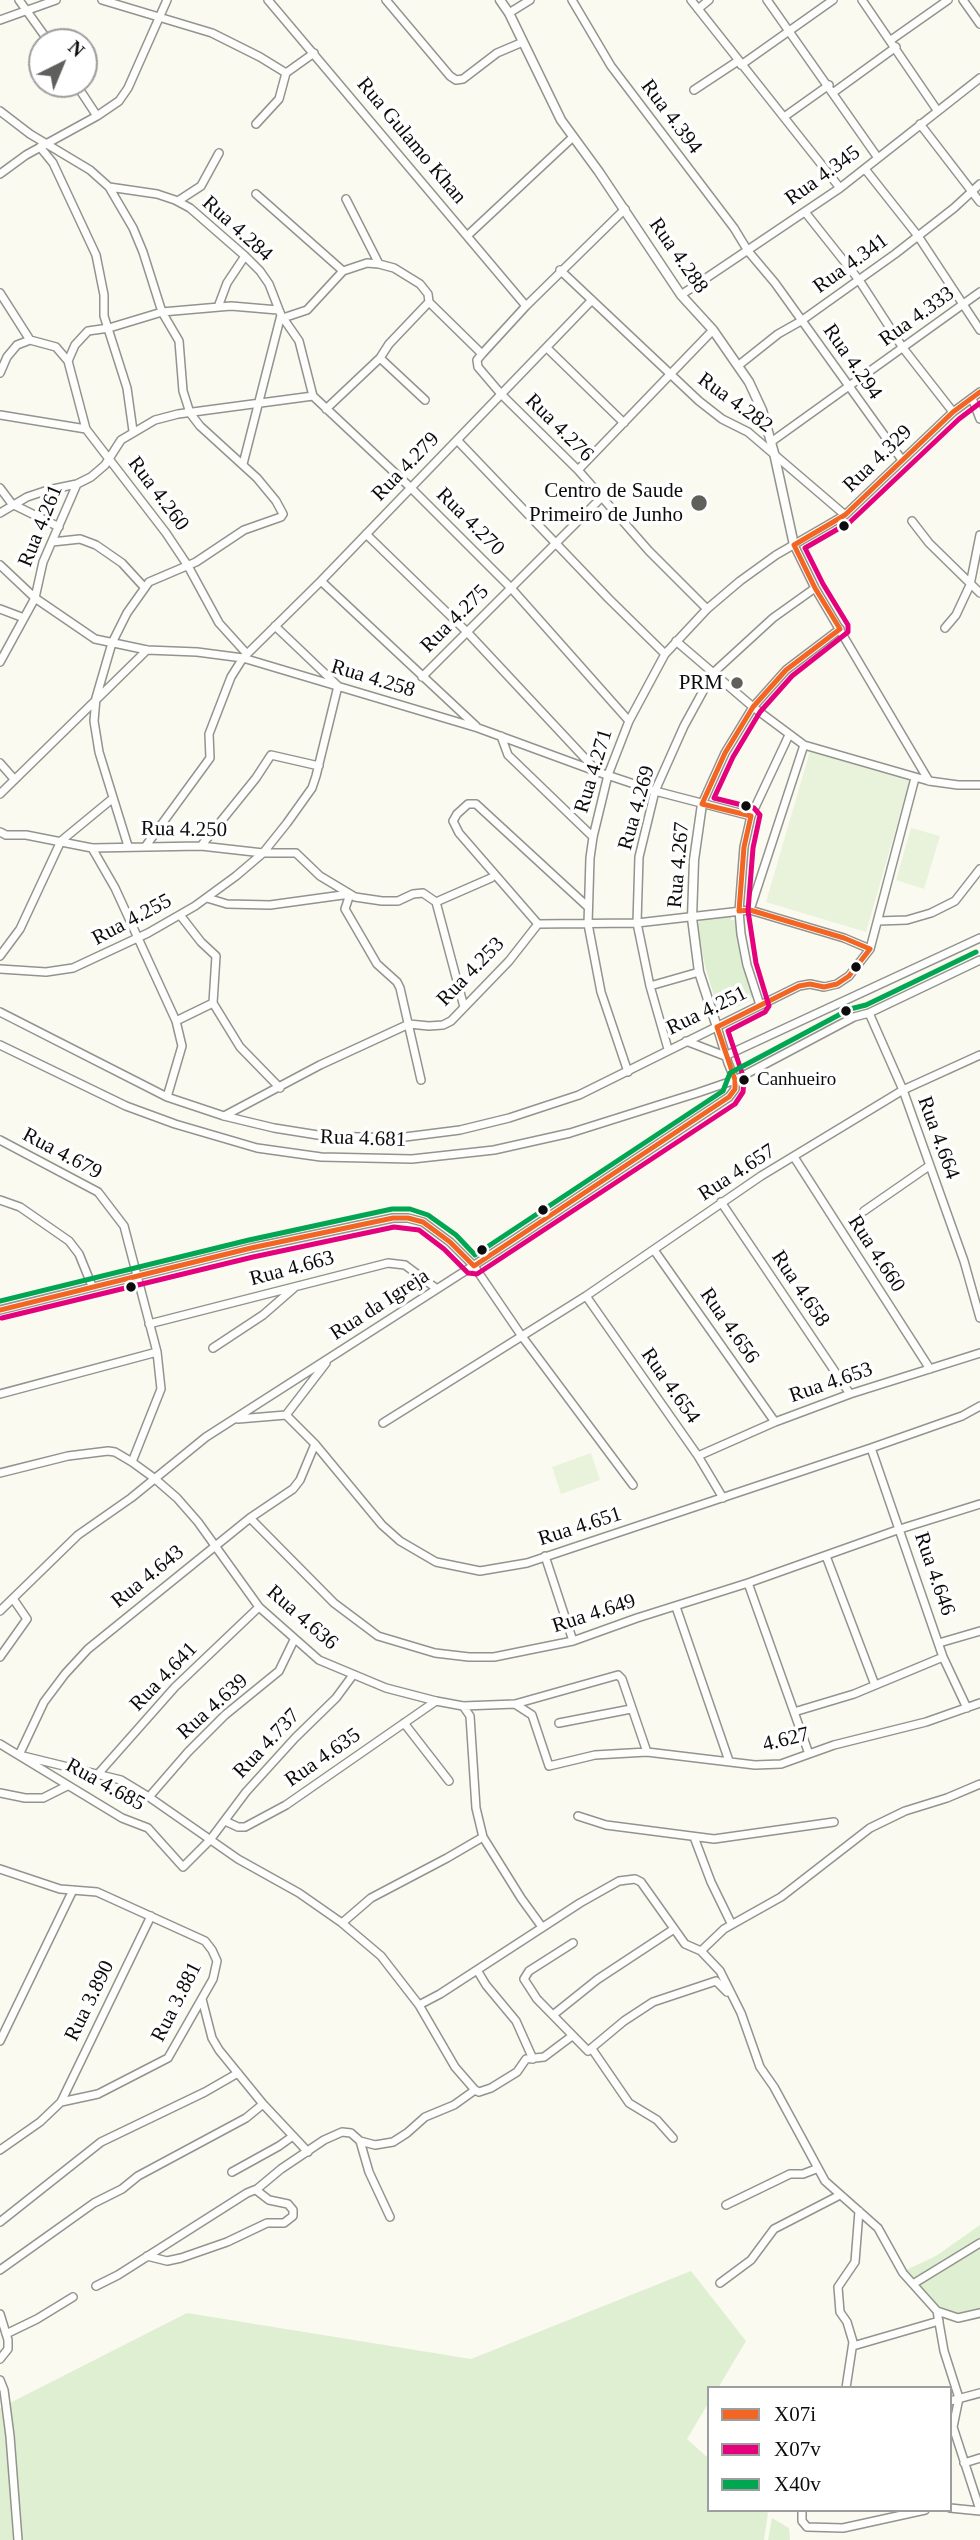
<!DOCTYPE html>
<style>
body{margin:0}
#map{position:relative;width:980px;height:2540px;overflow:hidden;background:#fafaf0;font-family:"Times New Roman",serif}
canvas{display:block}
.legend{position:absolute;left:707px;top:2386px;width:245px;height:126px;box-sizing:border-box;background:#fff;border:2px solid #9e9e9e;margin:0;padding:9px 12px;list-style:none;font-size:21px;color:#0c0c0c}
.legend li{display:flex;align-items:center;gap:14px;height:35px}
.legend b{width:35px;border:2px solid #9e9e9e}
.north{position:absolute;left:28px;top:28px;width:70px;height:70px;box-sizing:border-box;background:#fff;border:2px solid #9e9e9e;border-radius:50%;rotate:43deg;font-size:19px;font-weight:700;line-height:28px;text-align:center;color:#0c0c0c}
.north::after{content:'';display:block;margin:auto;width:24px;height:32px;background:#5f5f5c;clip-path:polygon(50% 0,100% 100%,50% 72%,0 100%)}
</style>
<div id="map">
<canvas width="980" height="2540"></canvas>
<ul class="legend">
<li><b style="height:9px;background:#f26522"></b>X07i</li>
<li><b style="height:9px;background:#e5007d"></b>X07v</li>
<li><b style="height:9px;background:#00a651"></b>X40v</li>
</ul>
<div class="north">N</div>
</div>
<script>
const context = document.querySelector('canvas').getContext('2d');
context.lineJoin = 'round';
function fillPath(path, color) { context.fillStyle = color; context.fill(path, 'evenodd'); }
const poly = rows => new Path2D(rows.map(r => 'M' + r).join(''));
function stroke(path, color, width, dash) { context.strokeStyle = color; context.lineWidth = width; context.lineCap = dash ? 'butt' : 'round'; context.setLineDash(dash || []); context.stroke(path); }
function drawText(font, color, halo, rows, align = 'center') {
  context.font = font + ' "Times New Roman",serif'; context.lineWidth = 7; context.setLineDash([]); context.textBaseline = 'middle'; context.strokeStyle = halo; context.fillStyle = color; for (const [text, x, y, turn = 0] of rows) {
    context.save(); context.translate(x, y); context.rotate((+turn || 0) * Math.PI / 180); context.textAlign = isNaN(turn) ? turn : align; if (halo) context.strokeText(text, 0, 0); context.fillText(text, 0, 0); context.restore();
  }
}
fillPath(poly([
 [731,916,731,920,735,920,742,959,754,993,750,1001,727,1011,718,1007,714,996,705,966,697,925,701,919],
 [980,2225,980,2312,959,2318,938,2310,933,2301,904,2271,936,2256],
 [691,2271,746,2341,718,2388,709,2388,709,2402,687,2439,709,2459,709,2510,765,2510,768,2513,764,2540,0,2540,0,2408,187,2313,471,2359],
 [772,2518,789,2528,790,2540,768,2540]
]), '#def0d1');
fillPath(poly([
 [810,751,910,780,866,932,766,902],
 [911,828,940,836,924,889,896,880],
 [591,1453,600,1480,561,1494,552,1467]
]), '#e9f3db');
const minor = poly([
 [19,0,49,42],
 [102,0,212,33,260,57,286,73],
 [268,0,526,306],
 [386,0,450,76,456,80,463,79,497,53,523,42],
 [572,0,611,66,734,228,748,251,775,283,902,460],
 [691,0,840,188],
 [767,0,878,158],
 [862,0,937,110],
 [963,0,980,24],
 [698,9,709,0],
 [509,13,530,0],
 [0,20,56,0],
 [891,40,948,0],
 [741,65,833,0],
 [76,84,97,116],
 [694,90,738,61],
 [834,92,896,47],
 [0,111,30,134,90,170,109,187,157,194,175,200,190,208,245,256,260,271,269,284,281,315,299,341,313,396,411,488,511,588,629,721],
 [784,117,829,85],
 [256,124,279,99,286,73,314,53],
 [920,124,980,202],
 [40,147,53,163,96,255,104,295,104,316,127,388,133,431],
 [865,169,918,236,980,330],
 [0,174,26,155,97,116,119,101,128,88,167,0],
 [109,187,133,228,143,252,162,312,179,341,183,391,190,413,200,426,257,478,276,501,283,514,281,517,244,530,196,562,149,582,127,613,112,643,96,698,94,721,99,752,128,846],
 [256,194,343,271],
 [346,199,379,264],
 [178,201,201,186,219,153],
 [625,209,526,306,482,354,477,360,478,367,501,394,578,470,649,551,707,609],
 [805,212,859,280,903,348,953,412],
 [467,236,573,137],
 [560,270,699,401,722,419,748,432,845,515],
 [0,293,30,340,56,347,68,361,86,429],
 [681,295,840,188,980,78],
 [218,307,227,283,245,256],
 [283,318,307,310,343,271,367,263,379,264,394,268,420,284,428,294,429,302,482,354],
 [547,348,624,423],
 [380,358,425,400],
 [68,361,75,345,88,331,109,328,162,312,231,306,278,310],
 [739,365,778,334,801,321,895,254,954,208,980,184],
 [0,373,7,357,17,345,30,340],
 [972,398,980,419],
 [326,409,380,358,389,344,429,302],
 [0,415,86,429,166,533,188,566,219,623,247,654],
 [457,440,609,599,665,654],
 [771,442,980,292],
 [243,464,281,315],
 [578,470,713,330],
 [0,488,12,504,59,527],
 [0,513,27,497,48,490,77,484,91,477,105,465,121,440,155,420,178,414,313,396],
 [912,521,929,543,980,593],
 [366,534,467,632,595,769],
 [52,542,80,539,96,545,122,563,144,587],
 [794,545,815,588,929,781],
 [0,565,35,598,95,639,147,650,197,652,243,658,478,728,598,772,655,791,751,816],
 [321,581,476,726],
 [0,609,24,618],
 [945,628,956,615,970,585,980,535],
 [676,641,753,707,804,745,929,781,958,785,980,785],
 [0,662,35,598,43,562,77,484],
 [422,677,602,497],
 [501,736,508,755,593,837],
 [0,763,14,779],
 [0,794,147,650],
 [702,804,725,753,753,707,786,670,840,629],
 [0,832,6,835,26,835,92,848,201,846,263,853,296,853,320,876,350,894,345,909,352,921,377,964,397,982,400,988,421,1080],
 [201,846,256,778,271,755,319,766],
 [145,847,210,758,209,734,231,677,243,658,321,581,592,300],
 [92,848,115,888,176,1021,182,1046,167,1097],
 [207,898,227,904,270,905,350,894,355,897,382,901,398,901,413,894,423,893,436,902],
 [436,902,464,1007],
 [436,902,491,878],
 [750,910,804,745],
 [180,915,201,942,216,956,213,1003,240,1047,280,1088],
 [878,921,907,920,931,913,955,901,980,869],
 [538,924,459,833,453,821,457,814,468,804,476,804,588,907],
 [0,956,20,929,61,841,112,799],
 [0,969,46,972,73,968,148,933,195,906,236,876,263,853,287,823,312,788,316,776,338,686,275,626],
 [650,986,699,972],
 [760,1005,747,965,741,934,739,911,744,847,751,816,789,735],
 [0,1012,167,1097,224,1116,274,1128,324,1136,397,1138,460,1130,509,1118,579,1095,799,986,810,984,824,987,837,984,849,976,870,949,915,778],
 [869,1013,903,1090,964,1261,980,1318],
 [176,1021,213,1003],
 [686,1041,725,1056,980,938],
 [0,1045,126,1106,175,1124,257,1148,321,1157,412,1159,494,1150,570,1133,697,1093,735,1080,854,1017,869,1013,980,960],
 [668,1049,650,986,637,923,639,857,655,791,684,726,713,673,773,618,815,588],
 [628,1072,601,992,588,924,590,858,593,837,608,775,629,721,665,654,707,609,740,581,776,555,845,515,953,412,980,392],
 [224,1116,320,1065,409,1024,429,1026,443,1025,451,1021,509,961,538,924,637,923,750,910,844,938,870,949],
 [0,1140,98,1192,124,1226,157,1352,161,1389,132,1462,115,1452,108,1451,68,1456,0,1473],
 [794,1157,930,1369],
 [0,1200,20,1207,69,1241,79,1254,92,1286],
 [721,1202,850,1394],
 [864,1211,929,1166],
 [654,1250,775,1422],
 [586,1296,698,1456,723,1498],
 [0,1310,251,1248,393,1218,408,1218,423,1222,450,1242,474,1266,521,1335,633,1485],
 [149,1324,388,1263,405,1265,437,1289],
 [213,1348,263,1315,294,1288],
 [0,1394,157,1352],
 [286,1415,315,1444,382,1525,400,1541,436,1562,480,1571,527,1563,871,1448,962,1416,980,1406],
 [286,1415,326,1363],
 [238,1419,286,1415],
 [383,1423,586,1296,761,1176,903,1090,980,1055],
 [871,1448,943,1657,967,1708],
 [698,1456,775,1422,850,1394,980,1353],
 [132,1462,154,1478,177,1498,198,1522,259,1607,319,1660,386,1688,436,1701,463,1706,515,1704,532,1715,549,1766,595,1755,647,1752,755,1765,781,1764,834,1745,926,1722,980,1703],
 [250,1518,334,1603,378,1636,435,1653,469,1657,494,1657,573,1641,637,1618,748,1583,900,1529,980,1504],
 [545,1556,573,1641],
 [826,1556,875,1685],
 [748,1583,809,1754],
 [676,1607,729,1761],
 [0,1611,78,1535,131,1498,206,1437,515,1239,729,1097,735,1089,735,1080,728,1063,717,1027],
 [939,1643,980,1631],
 [0,1657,27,1619,14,1600],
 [515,1704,618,1675,622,1679,647,1752],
 [463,1706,470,1716,476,1808,483,1837,521,1898,542,1927],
 [794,1712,854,1694,943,1657],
 [404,1723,449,1781],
 [559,1723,631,1709],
 [0,1744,122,1818,148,1828,183,1867,210,1840,246,1792,295,1738,336,1698,353,1675],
 [19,1755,121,1780,149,1797,238,1859,299,1893,342,1923,381,1956,419,2005,455,2067,475,2090],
 [19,1755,44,1702,65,1674,88,1649,250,1518,293,1489,300,1480,315,1444],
 [98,1774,175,1687,259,1607],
 [0,1793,25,1798,43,1798,67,1786],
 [149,1797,188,1752,225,1715,279,1671,294,1640],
 [578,1816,606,1825,714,1839,834,1822],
 [225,1821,238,1827,245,1827,286,1805,436,1701],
 [694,1837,711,1882,731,1923],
 [0,1869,60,1889,97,1892,205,1941,212,1950,217,1961,213,1979,168,2058,98,2094,61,2102],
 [342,1923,371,1898,447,1858,483,1837],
 [573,1943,529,1971,524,1979,537,1999,588,2051,624,2021,653,2002,716,1981,727,1992],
 [701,1951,724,1929,781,1897,870,1828,905,1811,947,1798,980,1784],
 [477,1970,486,1985,516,2021,533,2059],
 [202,1999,212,2038,219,2050,263,2104,308,2152],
 [419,2005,440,1994,580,1903,619,1881,635,1879,641,1882,685,1944,701,1951,720,1971,741,2013,760,2067,774,2087,825,2181,878,2228,903,2273,937,2311,958,2318,980,2313],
 [553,2015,598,1979,674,1929],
 [0,2041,73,1890],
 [592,2049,629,2103,657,2120,673,2138],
 [360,2141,375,2145,393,2142,407,2133,425,2117,454,2105,475,2090,479,2092,491,2088,517,2072,526,2059,544,2057,572,2036],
 [0,2150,40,2122,61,2102,151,1916],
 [232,2172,279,2146,293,2136],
 [726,2205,790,2174,803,2174,816,2169],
 [0,2222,101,2142,205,2092,238,2073],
 [147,2256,167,2261,181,2258,227,2242,267,2223,284,2223,293,2216,293,2210,288,2204,269,2200,256,2190],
 [0,2270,94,2203,122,2189,138,2176,246,2118,263,2104],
 [720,2283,751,2260,774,2229,840,2195],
 [913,2284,980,2243],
 [96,2286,118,2275,247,2193,257,2189,281,2169,324,2140,342,2132,351,2133,360,2141,369,2172,390,2217],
 [937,2311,944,2351,959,2398,953,2427,980,2510],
 [0,2314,8,2340,8,2349,0,2359],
 [6,2334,37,2319,73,2297],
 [853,2346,939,2321],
 [0,2380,4,2390,10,2436,18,2540],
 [846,2388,853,2342,847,2322,840,2312,838,2287,855,2262,859,2211],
 [950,2401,980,2393],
 [964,2463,980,2458],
 [950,2508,980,2511],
 [802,2510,802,2521,807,2527,843,2528,925,2510]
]);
const tertiary = poly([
 [500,0,509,13,561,120,599,172,681,295,713,330,749,382,762,410,774,453,794,545],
 [702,804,694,860,692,918,699,972,717,1027]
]);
stroke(minor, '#93938f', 10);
stroke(tertiary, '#93938f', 11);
stroke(minor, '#fefefd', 7);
stroke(tertiary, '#fefefd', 8);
stroke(poly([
 [0,1310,251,1248,393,1218,408,1218,423,1222,450,1242,474,1266,729,1097,735,1089,735,1080,717,1027,799,986,810,984,824,987,837,984,849,976,870,949,844,938,750,910,739,911,744,847,751,816,702,804,725,753,753,707,786,670,840,629,815,588,794,545,845,515,953,412,980,392]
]), '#f26522', 5);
stroke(poly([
 [2,1318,253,1257,394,1227,419,1230,444,1249,468,1273,477,1274,735,1104,743,1092,744,1079,728,1031,765,1012,769,1006,756,963,748,911,753,848,760,815,754,808,714,798,733,757,760,712,792,676,848,632,848,625,823,584,805,548,850,522,959,419,980,403]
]), '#e5007d', 5);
stroke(poly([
 [0,1301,249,1240,392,1209,410,1209,428,1215,456,1235,475,1255,723,1091,730,1073,850,1009,866,1005,976,952]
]), '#00a651', 5);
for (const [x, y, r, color] of [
 [699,503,9,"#5f5f5c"],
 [844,526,6,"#0c0c0c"],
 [737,683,7,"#5f5f5c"],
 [746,806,6,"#0c0c0c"],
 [856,967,6,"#0c0c0c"],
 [846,1011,6,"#0c0c0c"],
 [744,1080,6,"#0c0c0c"],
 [543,1210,6,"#0c0c0c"],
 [482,1250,6,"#0c0c0c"],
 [131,1287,6,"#0c0c0c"]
]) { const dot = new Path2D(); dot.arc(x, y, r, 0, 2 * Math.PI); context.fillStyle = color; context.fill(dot); stroke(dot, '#fff', 2.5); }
drawText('19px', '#0c0c0c', '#fff', [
 ["Canhueiro",757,1080]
], 'left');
drawText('21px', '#0c0c0c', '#fff', [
 ["Rua 4.394",671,117,53],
 ["Rua Gulamo Khan",411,141,50],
 ["Rua 4.345",823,176,-36],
 ["Rua 4.284",237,229,42],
 ["Rua 4.288",678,256,55],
 ["Rua 4.341",851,264,-36],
 ["Rua 4.333",917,317,-36],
 ["Rua 4.294",852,362,55],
 ["Rua 4.282",735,403,36],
 ["Rua 4.276",559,428,45],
 ["Rua 4.329",878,459,-44],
 ["Rua 4.279",406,467,-46],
 ["Rua 4.260",158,494,53],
 ["Rua 4.270",470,522,45],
 ["Rua 4.261",41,526,-68],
 ["Rua 4.275",455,619,-45],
 ["Rua 4.258",373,679,17],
 ["Rua 4.271",594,771,-73],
 ["Rua 4.269",637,808,-74],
 ["Rua 4.250",184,830,1],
 ["Rua 4.267",679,865,-85],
 ["Rua 4.255",132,920,-28],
 ["Rua 4.253",471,972,-46],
 ["Rua 4.251",707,1011,-26],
 ["Rua 4.664",938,1138,70],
 ["Rua 4.681",363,1139,2],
 ["Rua 4.679",62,1154,28],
 ["Rua 4.657",737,1173,-33],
 ["Rua 4.660",876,1254,57],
 ["Rua 4.663",292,1269,-15],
 ["Rua 4.658",800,1289,56],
 ["Rua da Igreja",380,1305,-33],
 ["Rua 4.656",729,1326,55],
 ["Rua 4.653",831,1383,-19],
 ["Rua 4.654",670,1386,55],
 ["Rua 4.651",580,1527,-18],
 ["Rua 4.646",934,1574,71],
 ["Rua 4.643",148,1577,-39],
 ["Rua 4.649",594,1614,-18],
 ["Rua 4.636",302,1618,41],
 ["Rua 4.641",164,1677,-46],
 ["Rua 4.639",213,1707,-42],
 ["4.627",786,1740,-14],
 ["Rua 4.737",267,1744,-47],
 ["Rua 4.635",323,1758,-35],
 ["Rua 4.685",105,1785,29],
 ["Rua 3.890",90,2001,-64],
 ["Rua 3.881",177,2002,-63]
]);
drawText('21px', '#0c0c0c', '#fff', [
 ["Centro de Saude",683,491],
 ["Primeiro de Junho",683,515],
 ["PRM",723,683]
], 'right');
</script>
